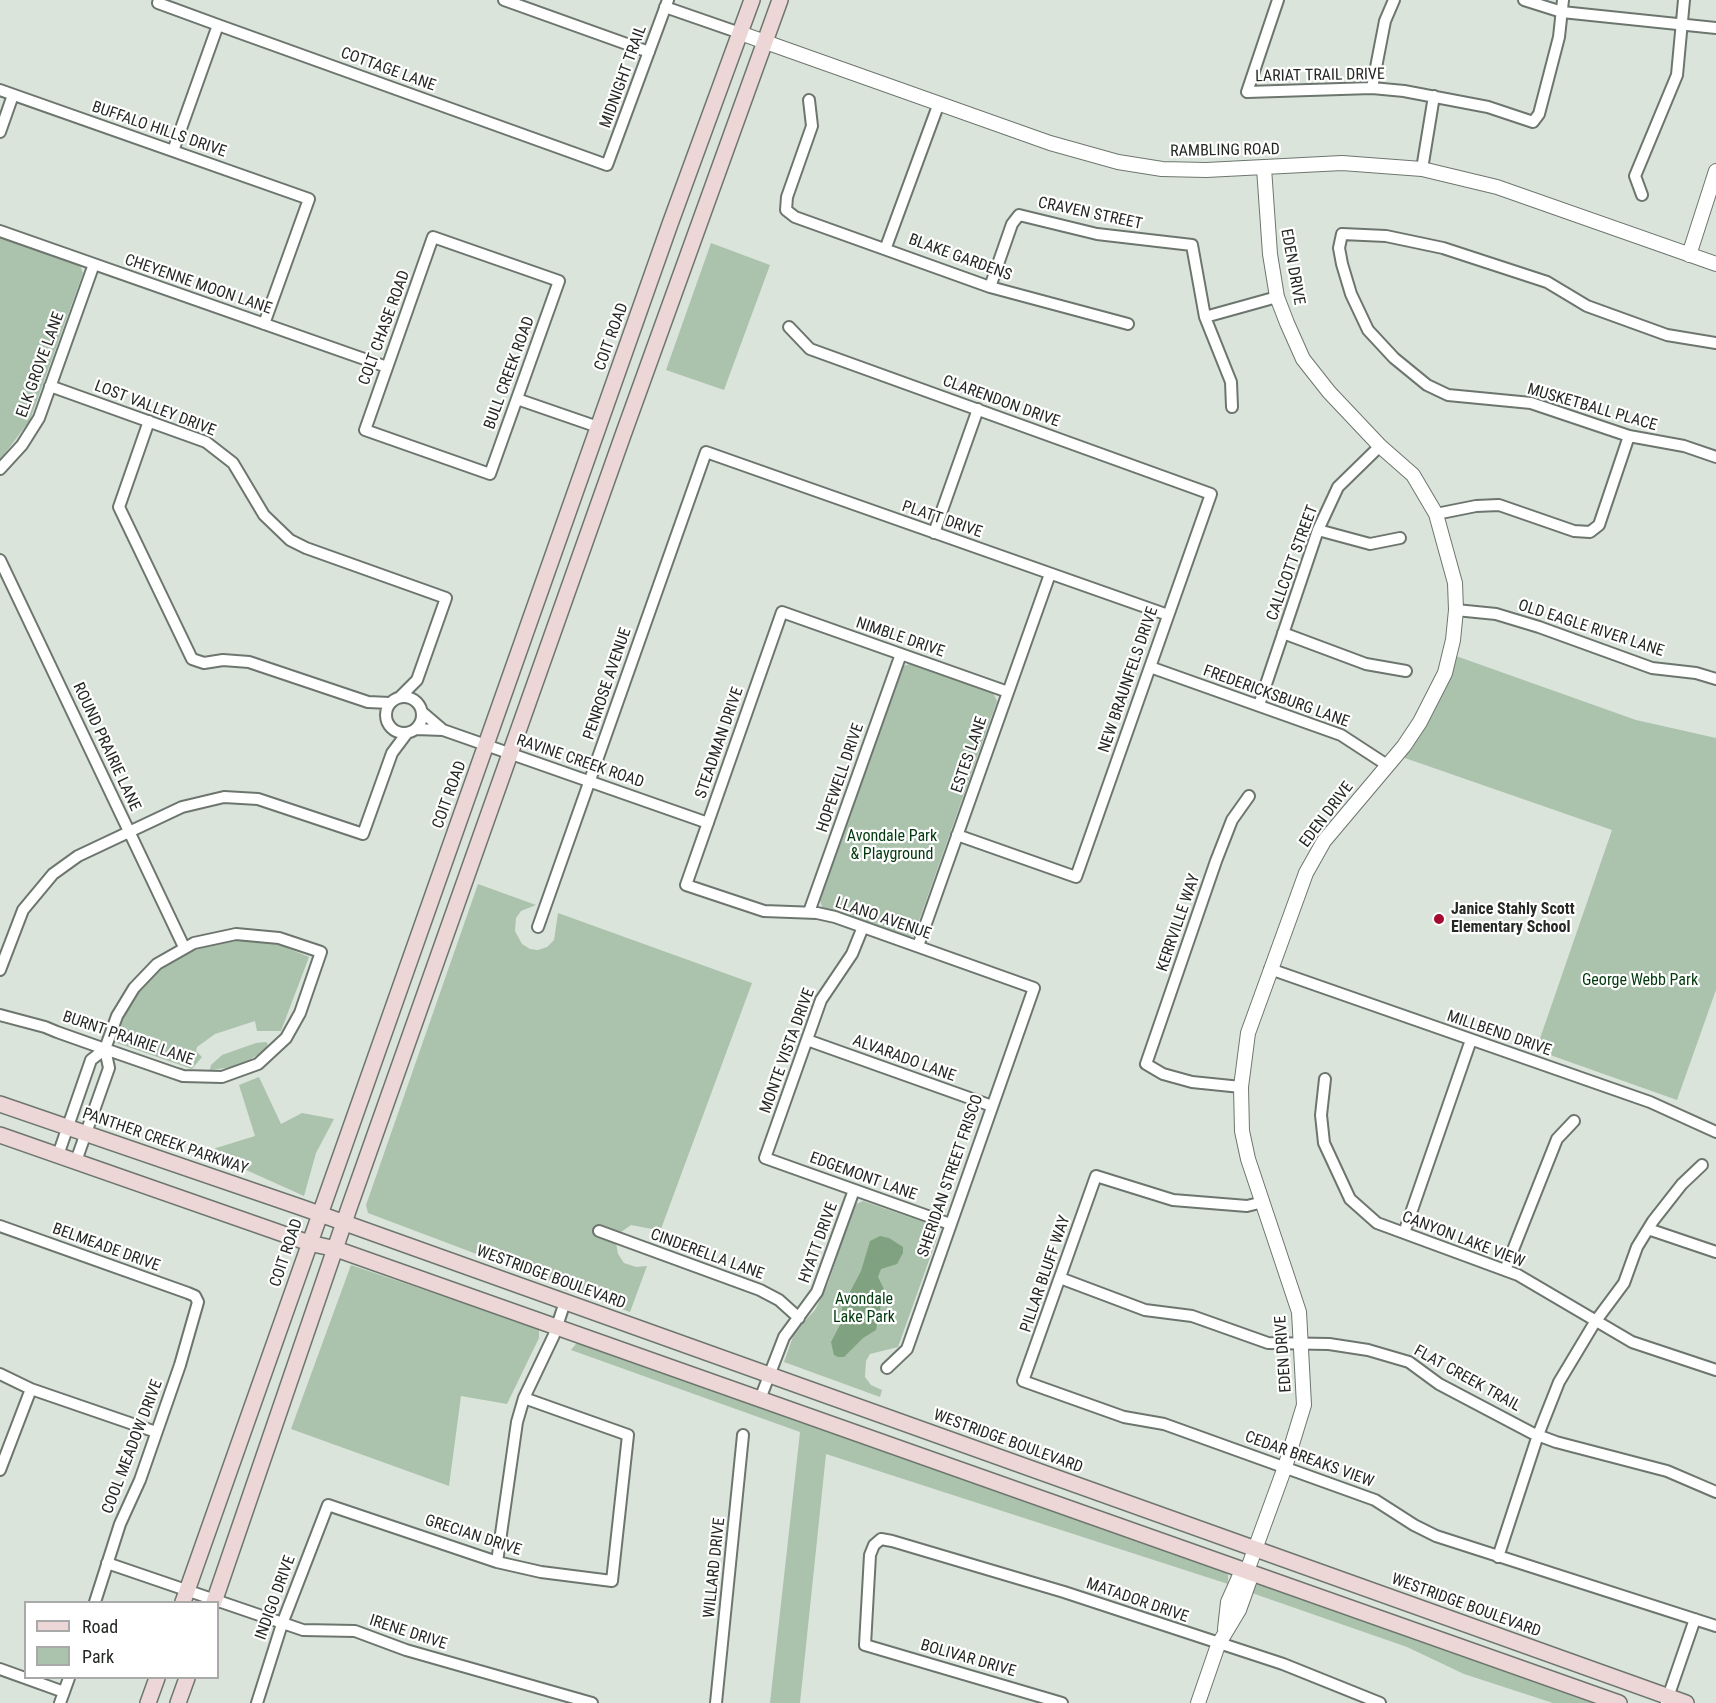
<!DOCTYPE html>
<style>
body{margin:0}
#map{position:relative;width:1716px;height:1703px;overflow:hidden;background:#dbe4db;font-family:"Roboto Condensed",sans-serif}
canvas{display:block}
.legend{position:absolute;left:24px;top:1601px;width:195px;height:78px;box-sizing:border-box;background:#fff;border:2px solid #a8a9a8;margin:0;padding:8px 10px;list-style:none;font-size:18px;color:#252825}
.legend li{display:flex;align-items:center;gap:12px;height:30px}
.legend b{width:30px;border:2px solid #a8a9a8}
</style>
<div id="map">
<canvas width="1716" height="1703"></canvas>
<ul class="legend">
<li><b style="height:8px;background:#ecd6d6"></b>Road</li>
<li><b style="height:16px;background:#abc2ac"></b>Park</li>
</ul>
</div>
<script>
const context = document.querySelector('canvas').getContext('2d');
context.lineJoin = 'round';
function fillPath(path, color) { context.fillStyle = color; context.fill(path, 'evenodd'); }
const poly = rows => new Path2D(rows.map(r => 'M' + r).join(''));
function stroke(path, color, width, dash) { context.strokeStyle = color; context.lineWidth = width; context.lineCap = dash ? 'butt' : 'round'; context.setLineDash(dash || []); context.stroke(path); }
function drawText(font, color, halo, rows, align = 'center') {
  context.font = font + ' "Roboto Condensed",sans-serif'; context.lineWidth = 4.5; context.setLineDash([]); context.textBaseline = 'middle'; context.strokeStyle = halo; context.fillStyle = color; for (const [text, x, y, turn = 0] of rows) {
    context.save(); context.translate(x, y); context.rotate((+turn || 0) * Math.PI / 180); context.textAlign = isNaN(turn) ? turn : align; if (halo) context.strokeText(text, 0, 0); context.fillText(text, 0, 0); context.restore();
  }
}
fillPath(poly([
 [0,237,80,265,83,273,30,420,0,460],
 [711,243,770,265,724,390,666,370],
 [1456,656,1636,720,1716,738,1716,990,1677,1100,1536,1050,1612,830,1402,757,1427,725,1444,692],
 [910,664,993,693,997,701,915,932,914,936,908,937,822,907,820,900,903,666],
 [478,884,536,905,521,911,516,918,515,931,522,944,530,949,538,950,547,947,554,940,558,913,752,983,658,1237,652,1229,631,1225,621,1232,616,1243,618,1254,624,1263,636,1267,647,1266,630,1312,368,1213,366,1205],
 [249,940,280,945,309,957,281,1031,257,1031,255,1021,215,1034,197,1047,196,1051,202,1057,192,1069,117,1043,119,1028,135,995,160,970,192,951,217,943],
 [256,1043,266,1042,268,1044,265,1050,248,1061,234,1067,210,1070,211,1065,222,1055],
 [259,1077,281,1124,302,1113,334,1119,316,1153,304,1196,244,1169,204,1158,216,1148,255,1136,239,1085],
 [863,1201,932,1225,937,1238,898,1347,870,1354,866,1361,865,1377,871,1385,882,1390,880,1397,784,1362,795,1331,815,1310,828,1284,854,1205],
 [351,1265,539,1329,539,1338,507,1404,461,1396,449,1486,291,1429],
 [579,1340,1223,1570,1228,1575,1228,1584,826,1454,800,1703,770,1703,800,1432,571,1350],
 [1258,1583,1599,1703,1553,1703,1464,1674,1407,1647,1249,1592,1253,1585]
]), '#abc2ac');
fillPath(poly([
 [880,1236,889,1238,903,1247,903,1253,897,1264,881,1269,878,1277,884,1289,876,1330,863,1338,844,1357,838,1357,834,1355,831,1342,842,1321,842,1307,861,1271,870,1241]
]), '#80a281');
const minor = poly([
 [159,0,158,3,218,25,607,165,668,0],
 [504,0,649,52],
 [1278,0,1247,92,1372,88,1404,91,1488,107,1533,122,1539,114,1559,37,1563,0],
 [1524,0,1562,12,1716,28],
 [665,7,740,33],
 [1372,88,1385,21,1394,0],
 [0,90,309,199,264,324],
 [809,100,812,126,787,197,786,210,795,217,990,287,1128,324],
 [0,132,13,95],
 [173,151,218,25],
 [1422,169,1434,96],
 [1642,195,1635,176,1677,75,1684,0],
 [0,231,387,367],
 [433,237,559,281,490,474,365,430,433,237],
 [886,247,939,103],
 [990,287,1012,224,1019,215,1097,234,1192,245,1205,317,1231,382,1232,407],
 [1205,317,1277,297],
 [789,327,810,349,1211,494,1076,877,957,835],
 [1716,343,1667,335,1587,306,1547,282,1443,248,1386,236,1342,234,1339,248,1342,264,1351,294,1368,330,1394,358,1427,385,1448,395,1531,403,1629,436,1684,446,1716,457],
 [50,386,206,442,233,463,264,515,290,540,306,548,446,598,417,680,400,697],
 [517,399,598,427],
 [149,421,119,507,192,659,204,663,223,660,249,662,368,702,390,703],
 [0,469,22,445,39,418,94,264],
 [1436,514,1476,506,1499,505,1574,531,1590,532,1599,525,1629,436],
 [1318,530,1370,544,1400,538],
 [934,533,978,409],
 [0,560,184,947],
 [1456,610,1496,614,1539,627,1652,668,1696,673,1716,679],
 [1283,633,1366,664,1406,671],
 [1150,667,1341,735,1387,765],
 '386 715a18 18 0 1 1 36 0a18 18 0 1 1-36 0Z',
 [1259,705,1318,530,1338,487,1380,446],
 [422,712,443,730],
 [416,729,443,730,708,823],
 [809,912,901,654],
 [538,927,706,452,1168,615],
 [863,927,852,954,821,1000,765,1158,950,1224],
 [918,946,1050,574],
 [1270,969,1650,1102,1716,1132],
 [0,970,23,910,53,874,78,856,182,807,224,797,258,799,363,834,392,753,407,733],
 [0,1015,45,1027,57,1032,105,1049,174,1073,183,1076,222,1077,258,1064,286,1038,300,1013,321,952,279,938,236,934,194,943,157,964,134,988,117,1016,105,1049,109,1068,76,1161],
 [807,1040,992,1106],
 [1325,1079,1321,1115,1324,1143,1350,1199,1377,1223,1518,1275,1632,1342,1716,1370],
 [1241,1087,1192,1082,1163,1074,1146,1064,1216,861,1232,820,1249,796],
 [58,1155,91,1060,105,1049],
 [1263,1202,1247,1206,1173,1200,1096,1176,1023,1381,1124,1417,1164,1424,1375,1500,1414,1525,1436,1536,1716,1626],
 [0,1226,188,1293,195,1296,198,1302,180,1365,140,1480,120,1524,95,1602],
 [1648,1229,1716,1252],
 [599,1231,760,1290,779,1300,799,1318],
 [1404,1233,1471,1040],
 [1505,1270,1557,1139,1574,1121],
 [1060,1278,1145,1310,1192,1316,1268,1343,1329,1344,1368,1350,1409,1362,1439,1384,1532,1433,1556,1442,1667,1471,1716,1492],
 [887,1368,907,1349,1034,988,835,917,817,913,764,911,686,885,782,612,1008,692],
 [0,1374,31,1389,156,1432],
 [760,1399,784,1337,817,1292,854,1190],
 [0,1470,31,1389],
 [1498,1557,1538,1435,1559,1382,1595,1322,1624,1283,1637,1247,1653,1221,1682,1184,1702,1165],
 [497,1562,517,1422,524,1398,554,1335,565,1302],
 [107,1563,303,1630,355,1631,406,1650,592,1703],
 [0,1669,64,1692],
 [60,1703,69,1678],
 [257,1703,282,1624,328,1505,497,1562,541,1572,612,1581,628,1435,524,1398],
 [716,1703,743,1435],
 [1062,1703,865,1645,870,1555,874,1545,881,1539,892,1541,1064,1592,1283,1664,1380,1703],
 [1666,1703,1695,1619]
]);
const tertiary = poly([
 [740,33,1050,143,1118,162,1162,169,1206,170,1342,163,1422,169,1497,187,1716,264],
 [1689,255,1716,171],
 [1225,1629,1228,1602,1240,1575,1247,1571],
 [1198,1703,1218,1645,1239,1610,1249,1582,1250,1578,1247,1571,1285,1467,1304,1405,1299,1312,1248,1159,1242,1131,1241,1087,1248,1033,1306,873,1324,841,1404,746,1420,722,1445,673,1453,640,1456,610,1455,583,1436,514,1413,475,1380,446,1329,392,1303,359,1287,323,1277,297,1270,254,1264,168]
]);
const secondary = poly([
 [0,1104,303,1208,1686,1703],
 [0,1135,309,1243,336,1249,1619,1703],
 [183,1602,670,224,752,0],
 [214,1602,349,1208,623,435,780,0],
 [148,1703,157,1678],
 [178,1703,187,1678]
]);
stroke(minor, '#6d766e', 14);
stroke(tertiary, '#6d766e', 16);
stroke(secondary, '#6d766e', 18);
stroke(minor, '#fff', 10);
stroke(tertiary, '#fff', 14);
stroke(secondary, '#ecd6d6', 15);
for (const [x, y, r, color] of [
 [1439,919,6,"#a50930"]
]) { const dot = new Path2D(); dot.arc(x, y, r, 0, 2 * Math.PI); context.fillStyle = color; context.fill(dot); stroke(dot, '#fff', 2); }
drawText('16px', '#252825', '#fff', [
 ["COTTAGE LANE",388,70,20],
 ["LARIAT TRAIL DRIVE",1320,76,-1],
 ["MIDNIGHT TRAIL",624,77,-70],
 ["BUFFALO HILLS DRIVE",159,130,19],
 ["RAMBLING ROAD",1225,151,-1],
 ["CRAVEN STREET",1090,214,12],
 ["BLAKE GARDENS",960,258,20],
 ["EDEN DRIVE",1292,267,80],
 ["CHEYENNE MOON LANE",198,285,19],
 ["COLT CHASE ROAD",385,328,-70],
 ["COIT ROAD",612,337,-70],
 ["ELK GROVE LANE",41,365,-70],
 ["BULL CREEK ROAD",510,373,-70],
 ["CLARENDON DRIVE",1001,402,20],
 ["MUSKETBALL PLACE",1592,408,16],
 ["LOST VALLEY DRIVE",155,409,21],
 ["PLATT DRIVE",942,520,19],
 ["CALLCOTT STREET",1293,563,-70],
 ["OLD EAGLE RIVER LANE",1591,629,18],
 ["NIMBLE DRIVE",900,638,19],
 ["NEW BRAUNFELS DRIVE",1129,680,-71],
 ["PENROSE AVENUE",608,684,-71],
 ["FREDERICKSBURG LANE",1276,697,20],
 ["STEADMAN DRIVE",720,743,-71],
 ["ROUND PRAIRIE LANE",106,747,65],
 ["ESTES LANE",970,755,-71],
 ["RAVINE CREEK ROAD",580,762,19],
 ["HOPEWELL DRIVE",841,778,-71],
 ["COIT ROAD",450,795,-70],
 ["EDEN DRIVE",1327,815,-53],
 ["LLANO AVENUE",883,919,19],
 ["KERRVILLE WAY",1179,923,-71],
 ["MILLBEND DRIVE",1499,1034,19],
 ["BURNT PRAIRIE LANE",128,1039,19],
 ["MONTE VISTA DRIVE",788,1051,-70],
 ["ALVARADO LANE",904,1059,20],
 ["PANTHER CREEK PARKWAY",165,1142,19],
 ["SHERIDAN STREET FRISCO",951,1176,-71],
 ["EDGEMONT LANE",863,1177,20],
 ["CANYON LAKE VIEW",1463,1240,21],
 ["HYATT DRIVE",819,1243,-70],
 ["BELMEADE DRIVE",106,1248,20],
 ["COIT ROAD",287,1253,-71],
 ["CINDERELLA LANE",707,1255,20],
 ["PILLAR BLUFF WAY",1046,1274,-71],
 ["WESTRIDGE BOULEVARD",551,1278,20],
 ["EDEN DRIVE",1284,1354,-94],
 ["FLAT CREEK TRAIL",1467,1379,29],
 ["WESTRIDGE BOULEVARD",1008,1442,20],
 ["COOL MEADOW DRIVE",133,1447,-69],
 ["CEDAR BREAKS VIEW",1309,1460,20],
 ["GRECIAN DRIVE",473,1536,18],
 ["WILLARD DRIVE",715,1568,-84],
 ["INDIGO DRIVE",276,1598,-70],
 ["MATADOR DRIVE",1137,1601,19],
 ["WESTRIDGE BOULEVARD",1466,1606,20],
 ["IRENE DRIVE",408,1633,18],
 ["BOLIVAR DRIVE",968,1659,16]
]);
drawText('16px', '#00390d', '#fff', [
 ["Avondale Park",892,837],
 ["& Playground",892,855],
 ["George Webb Park",1640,981],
 ["Avondale",864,1300],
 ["Lake Park",864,1318]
]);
drawText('bold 16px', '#252825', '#fff', [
 ["Janice Stahly Scott",1451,910],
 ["Elementary School",1451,928]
], 'left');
</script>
